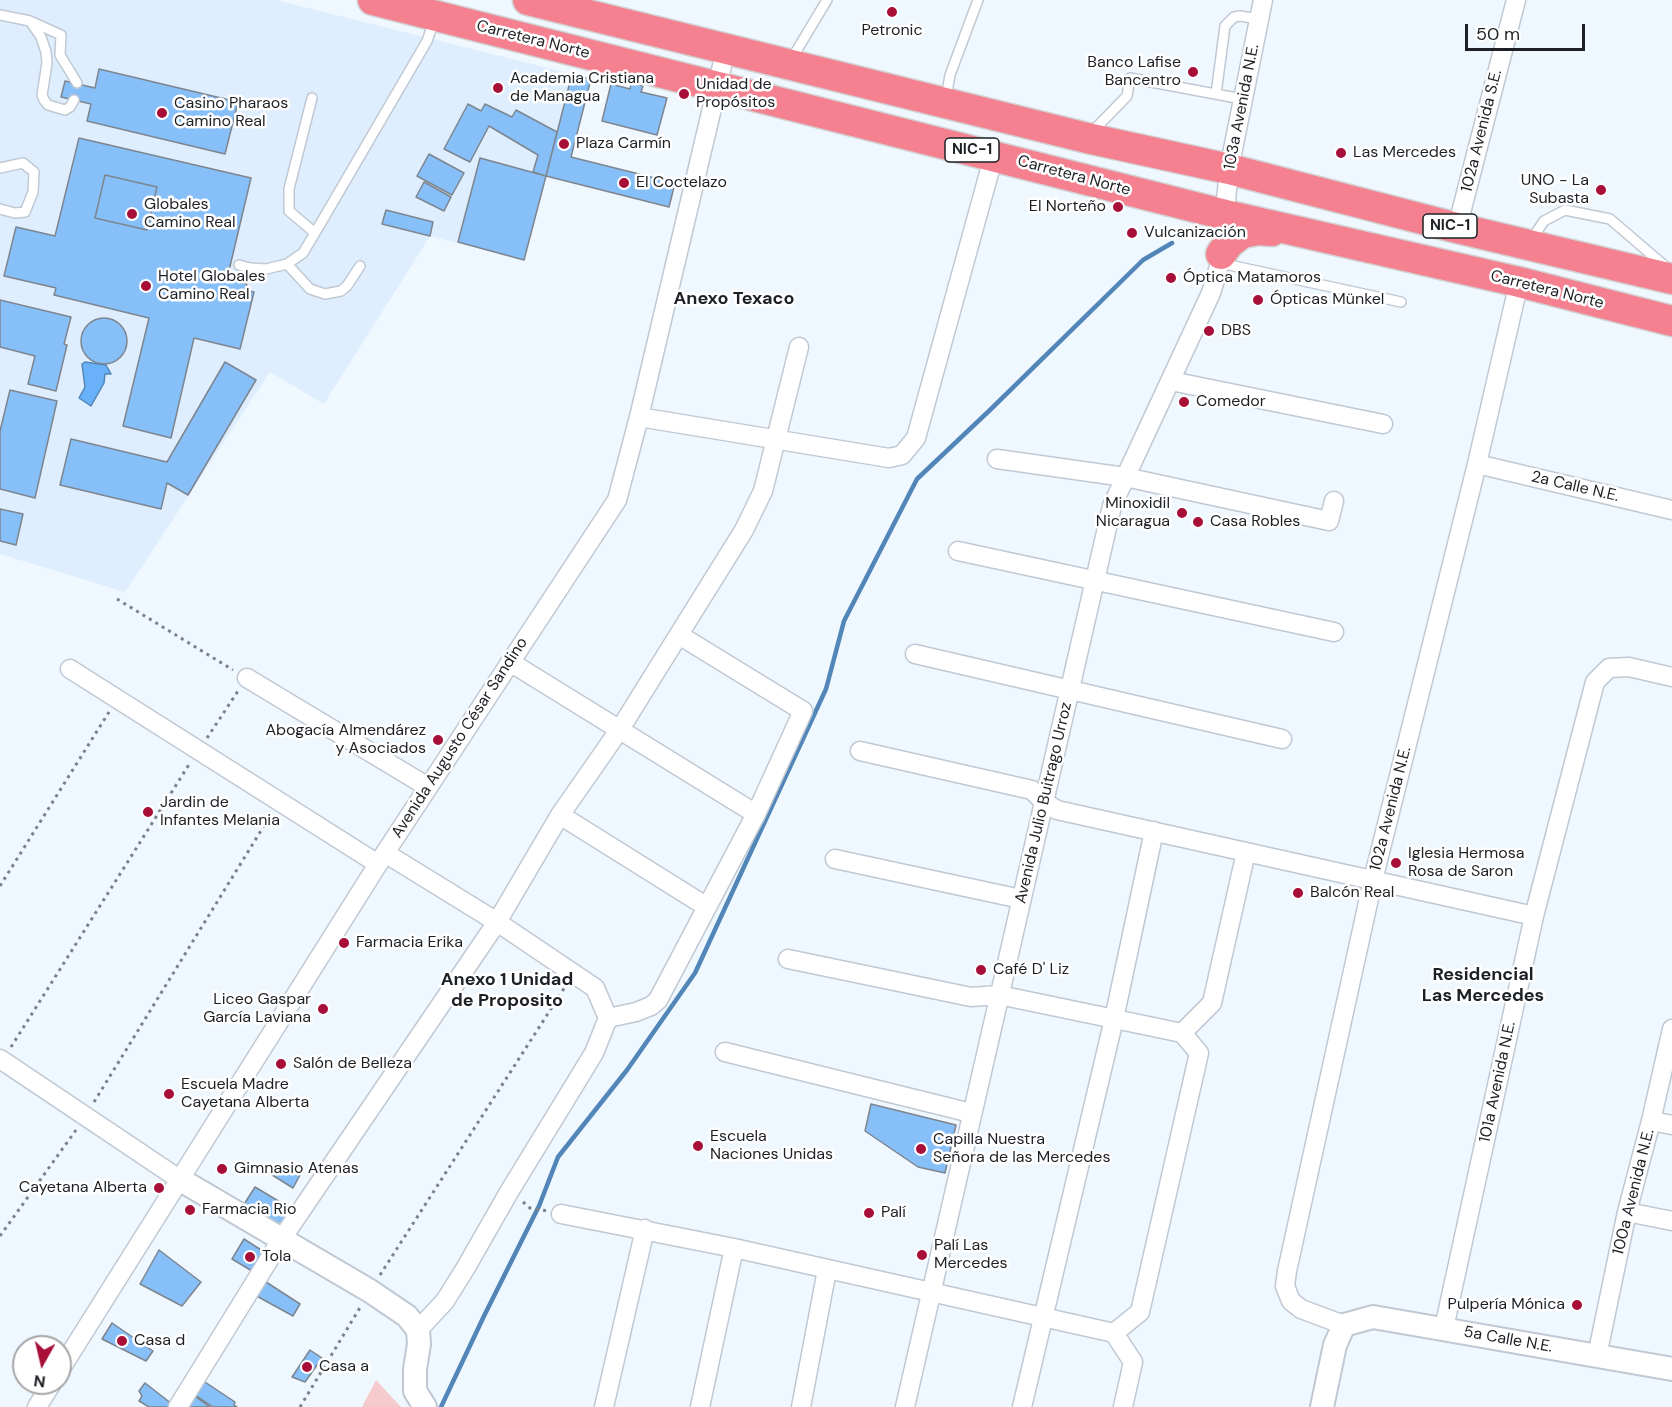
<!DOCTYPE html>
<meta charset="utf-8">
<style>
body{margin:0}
#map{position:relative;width:1672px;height:1407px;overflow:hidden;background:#eff7ff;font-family:"DM Sans",sans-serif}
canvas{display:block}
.north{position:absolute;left:12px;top:1335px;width:60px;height:60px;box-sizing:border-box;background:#fff;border:2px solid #a5a6a7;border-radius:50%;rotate:188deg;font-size:16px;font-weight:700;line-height:24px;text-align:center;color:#1d2024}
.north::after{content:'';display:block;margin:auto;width:21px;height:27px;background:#a70f39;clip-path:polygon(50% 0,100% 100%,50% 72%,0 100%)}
.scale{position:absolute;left:1465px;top:24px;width:120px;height:27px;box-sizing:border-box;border:3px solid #1d2024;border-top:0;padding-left:8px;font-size:18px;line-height:21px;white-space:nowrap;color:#1d2024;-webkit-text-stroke:4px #fff;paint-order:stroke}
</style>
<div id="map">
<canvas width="1672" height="1407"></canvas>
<div class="north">N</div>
<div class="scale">50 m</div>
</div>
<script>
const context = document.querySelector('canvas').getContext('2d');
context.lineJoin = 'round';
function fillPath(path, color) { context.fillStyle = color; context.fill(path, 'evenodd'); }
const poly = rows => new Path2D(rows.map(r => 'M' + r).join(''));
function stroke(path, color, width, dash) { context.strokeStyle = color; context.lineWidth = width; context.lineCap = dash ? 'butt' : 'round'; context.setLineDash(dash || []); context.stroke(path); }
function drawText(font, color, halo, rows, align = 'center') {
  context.font = font + ' "DM Sans",sans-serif'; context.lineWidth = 5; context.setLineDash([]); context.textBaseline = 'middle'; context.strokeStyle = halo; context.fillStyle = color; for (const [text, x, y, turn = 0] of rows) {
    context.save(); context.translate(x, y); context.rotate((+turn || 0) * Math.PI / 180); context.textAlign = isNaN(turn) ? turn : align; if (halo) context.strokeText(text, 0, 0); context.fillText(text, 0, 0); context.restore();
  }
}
fillPath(poly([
 [0,0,276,0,572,74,524,260,430,236,324,404,270,372,125,592,0,554]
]), '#dfeefe');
fillPath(poly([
 [376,1380,401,1407,362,1407]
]), '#f6cbcd');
const water = poly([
 [85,362,106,365,111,374,105,374,104,383,91,406,79,398,85,387,82,364,85,362]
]);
fillPath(water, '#69b1f8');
stroke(water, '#5286b8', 1.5);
stroke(poly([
 [441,1407,484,1316,539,1206,558,1157,627,1070,695,973,826,689,844,621,917,479,990,410,1143,260,1172,243]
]), '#5286b8', 4.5);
const building = poly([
 [99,69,238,102,225,154,87,121,91,104,61,97,65,81,95,88,99,69],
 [572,74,591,79,571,157,675,183,669,207,546,176,572,74],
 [631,83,643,86,641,92,667,98,657,135,602,121,611,84,630,89,631,83],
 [468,104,481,111,485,104,512,117,516,110,557,132,546,176,533,172,538,155,489,126,470,162,444,149,468,104],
 [79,138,251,178,227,279,247,284,245,290,254,292,240,349,194,338,171,438,123,426,149,318,54,295,56,288,4,276,16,227,55,236,79,138],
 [105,175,157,187,147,230,95,218,105,175],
 [429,154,464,173,452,195,417,176,429,154],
 [480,158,546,176,524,260,458,242,480,158],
 [105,175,157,187,147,230,95,218,105,175],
 [424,182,451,197,444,211,416,197,424,182],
 [386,210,433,222,430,236,382,224,386,210],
 [0,300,71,317,64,344,67,345,56,391,28,384,35,356,0,347,0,300],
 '81 341a23 23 0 1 1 46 0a23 23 0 1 1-46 0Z',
 [225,362,256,380,188,495,167,483,161,509,60,485,71,439,167,462,225,362],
 [10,390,57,401,35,498,0,489,0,431,10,390],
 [0,509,23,514,16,545,0,541,0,509],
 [871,1104,956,1125,945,1173,918,1167,865,1131,871,1104],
 [274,1166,281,1173,288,1166,300,1175,293,1188,269,1173,274,1166],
 [255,1187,295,1211,280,1236,241,1209,255,1187],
 [244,1239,269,1255,257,1274,232,1259,244,1239],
 [159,1250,201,1282,182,1306,140,1284,159,1250],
 [263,1280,300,1304,293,1316,253,1294,263,1280],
 [112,1323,153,1351,146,1361,102,1339,112,1323],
 [310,1350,322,1358,305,1382,292,1377,310,1350],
 [202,1380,235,1402,234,1405,237,1407,213,1407,192,1393,202,1380],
 [145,1383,172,1404,170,1407,149,1407,139,1401,142,1396,139,1391,145,1383],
 [192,1394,210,1407,184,1407,192,1394]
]);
fillPath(building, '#87bff9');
stroke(building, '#7d858e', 1.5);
const service = poly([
 [0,15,30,21,61,35,60,55,77,83],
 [30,21,41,37,46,52,47,63,42,95,44,100,48,105,65,110,70,107,74,100],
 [791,60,827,0],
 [1216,94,1225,26,1234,17,1240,16,1259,19],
 [312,98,289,189,289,211,315,233,427,41,434,21],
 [946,98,950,75,978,0],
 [1091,133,1127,96,1130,78,1242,99],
 [0,168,23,163,34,172,33,192,25,212,15,213,0,209],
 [1531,240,1544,221,1565,210,1610,219,1666,267],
 [1220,263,1401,302],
 [287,264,310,289,325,294,341,291,347,286,360,266],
 [239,265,250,268,266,269,287,264,303,253,315,233]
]);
const minor = poly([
 [1457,228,1516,0],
 [1171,381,1383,424],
 [639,417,889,458,902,455,916,438,994,155],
 [997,459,1125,477,1329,521,1334,501],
 [1477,464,1672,510],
 [958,551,1334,632],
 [915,654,1282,739],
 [510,662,756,814],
 [70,669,378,864],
 [247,678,428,787],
 [860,751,1032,790,1044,802,1057,810,1534,916],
 [560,815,707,907],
 [385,853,497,922,595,988,608,1018,594,1053,509,1192,465,1269,445,1301,418,1330],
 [835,859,1021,899],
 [788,959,971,997,999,995,1182,1033],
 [608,1018,636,1012,651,1006,658,1000,756,814,803,711,679,635],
 [725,1052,971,1113],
 [0,1059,179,1179],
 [1651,1121,1672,1125],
 [1627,1212,1672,1221],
 [561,1214,734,1248,1114,1333],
 [1344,1325,1301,1309,1291,1301,1285,1286,1287,1271,1373,880,1477,464,1519,282],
 [1444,1328,1534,916,1595,682,1609,668,1629,667,1672,677],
 [1597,1356,1627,1212,1651,1121,1672,1029],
 [60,1370,385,853,617,500,639,417,726,49],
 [37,1407,52,1383],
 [178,1407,281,1240,497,922,560,815,620,729,744,530,763,491,799,347],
 [604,1407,645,1229],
 [700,1407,734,1248],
 [801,1407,827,1270],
 [905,1407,1112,506,1211,293,1220,263,1229,169,1263,0],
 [1022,1407,1114,1019,1154,831],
 [1123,1407,1133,1362,1114,1333,1140,1312,1199,1053,1182,1033,1212,1003,1246,852]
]);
const tertiary = poly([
 [179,1179,370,1291,407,1316,418,1330,419,1344,415,1369,415,1391,425,1407],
 [1322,1407,1335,1345,1344,1325,1373,1317,1672,1369]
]);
const trunk = poly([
 [373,0,1226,215,1519,282,1672,321],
 [528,0,1087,138,1229,169,1457,228,1672,279],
 [1221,254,1229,243,1242,233,1258,230,1272,231]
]);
stroke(service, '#c0c9d3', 12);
stroke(minor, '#c0c9d3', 21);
stroke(tertiary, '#c0c9d3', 26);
stroke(trunk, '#d2d2d3', 33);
stroke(poly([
 [117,599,233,670],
 [207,738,238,691],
 [0,886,109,712],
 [11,1047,190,763],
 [94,1102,270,816],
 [523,1202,530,1208,547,1211],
 [0,1236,76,1130],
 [380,1275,565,987],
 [300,1407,361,1306]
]), '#7d8288', 3, [3, 4.5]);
stroke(service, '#fff', 9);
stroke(minor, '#fff', 18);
stroke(tertiary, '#fff', 22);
stroke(trunk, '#f48090', 30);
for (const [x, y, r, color] of [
 [892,12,6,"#a70f39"],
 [1193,72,6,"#a70f39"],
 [498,88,6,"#a70f39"],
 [684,94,6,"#a70f39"],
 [162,113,6,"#a70f39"],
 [564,144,6,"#a70f39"],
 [1341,153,6,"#a70f39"],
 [624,183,6,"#a70f39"],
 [1601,190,6,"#a70f39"],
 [1118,207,6,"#a70f39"],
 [132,214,6,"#a70f39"],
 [1132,233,6,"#a70f39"],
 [1171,278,6,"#a70f39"],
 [146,286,6,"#a70f39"],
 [1258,300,6,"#a70f39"],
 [1209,331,6,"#a70f39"],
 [1184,402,6,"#a70f39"],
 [1182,513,6,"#a70f39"],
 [1198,522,6,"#a70f39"],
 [438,740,6,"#a70f39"],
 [148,812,6,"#a70f39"],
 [1396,863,6,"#a70f39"],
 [1298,893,6,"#a70f39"],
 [344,943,6,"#a70f39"],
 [981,970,6,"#a70f39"],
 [323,1009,6,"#a70f39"],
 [281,1064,6,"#a70f39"],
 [169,1094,6,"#a70f39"],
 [698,1146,6,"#a70f39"],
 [921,1149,6,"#a70f39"],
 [222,1169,6,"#a70f39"],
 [159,1188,6,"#a70f39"],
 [190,1210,6,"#a70f39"],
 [869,1213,6,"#a70f39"],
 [922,1255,6,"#a70f39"],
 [250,1257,6,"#a70f39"],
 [1577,1305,6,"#a70f39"],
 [122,1341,6,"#a70f39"],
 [307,1367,6,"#a70f39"]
]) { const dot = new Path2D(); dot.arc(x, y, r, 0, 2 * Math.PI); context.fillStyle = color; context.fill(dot); stroke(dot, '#fff', 2); }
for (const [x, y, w] of [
 [972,150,54],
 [1450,226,54]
]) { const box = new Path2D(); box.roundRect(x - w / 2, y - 12, w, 24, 4.5); context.fillStyle = '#fff'; context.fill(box); stroke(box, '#1d2024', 1.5); }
drawText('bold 15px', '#1d2024', null, [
 ["NIC-1",972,150],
 ["NIC-1",1450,226]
]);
drawText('16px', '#1d2024', '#fff', [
 ["Petronic",892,31,"center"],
 ["Banco Lafise",1181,63,"right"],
 ["Bancentro",1181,81,"right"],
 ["Academia Cristiana",510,79],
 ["de Managua",510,97],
 ["Unidad de",696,85],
 ["Propósitos",696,103],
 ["Casino Pharaos",174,104],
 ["Camino Real",174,122],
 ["Plaza Carmín",576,144],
 ["Las Mercedes",1353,153],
 ["UNO - La",1589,181,"right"],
 ["Subasta",1589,199,"right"],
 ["El Coctelazo",636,183],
 ["Globales",144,205],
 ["Camino Real",144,223],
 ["El Norteño",1106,207,"right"],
 ["Vulcanización",1144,233],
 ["Hotel Globales",158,277],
 ["Camino Real",158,295],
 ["Óptica Matamoros",1183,278],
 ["Ópticas Münkel",1270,300],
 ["DBS",1221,331],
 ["Comedor",1196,402],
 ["Minoxidil",1170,504,"right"],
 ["Nicaragua",1170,522,"right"],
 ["Casa Robles",1210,522],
 ["Abogacía Almendárez",426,731,"right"],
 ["y Asociados",426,749,"right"],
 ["Jardin de",160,803],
 ["Infantes Melania",160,821],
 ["Iglesia Hermosa",1408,854],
 ["Rosa de Saron",1408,872],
 ["Balcón Real",1310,893],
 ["Farmacia Erika",356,943],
 ["Café D' Liz",993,970],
 ["Liceo Gaspar",311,1000,"right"],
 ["García Laviana",311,1018,"right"],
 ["Salón de Belleza",293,1064],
 ["Escuela Madre",181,1085],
 ["Cayetana Alberta",181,1103],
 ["Escuela",710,1137],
 ["Naciones Unidas",710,1155],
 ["Capilla Nuestra",933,1140],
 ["Señora de las Mercedes",933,1158],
 ["Gimnasio Atenas",234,1169],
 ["Cayetana Alberta",147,1188,"right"],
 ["Farmacia Rio",202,1210],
 ["Palí",881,1213],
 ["Palí Las",934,1246],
 ["Mercedes",934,1264],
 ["Tola",262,1257],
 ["Pulpería Mónica",1565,1305,"right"],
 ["Casa d",134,1341],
 ["Casa a",319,1367]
], 'left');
drawText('16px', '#1d2024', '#fff', [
 ["Carretera Norte",533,40,14],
 ["103a Avenida N.E.",1242,107,-79],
 ["102a Avenida S.E.",1482,131,-76],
 ["Carretera Norte",1074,176,15],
 ["Carretera Norte",1547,290,14],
 ["2a Calle N.E.",1575,487,13],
 ["Avenida Augusto César Sandino",460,738,-57],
 ["Avenida Julio Buitrago Urroz",1044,803,-77],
 ["102a Avenida N.E.",1391,809,-76],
 ["101a Avenida N.E.",1498,1082,-78],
 ["100a Avenida N.E.",1634,1192,-76],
 ["5a Calle N.E.",1508,1340,10]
]);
drawText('bold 18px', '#1d2024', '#fff', [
 ["Anexo Texaco",734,299],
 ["Residencial",1483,975],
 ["Las Mercedes",1483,996],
 ["Anexo 1 Unidad",507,980],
 ["de Proposito",507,1001]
]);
</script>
